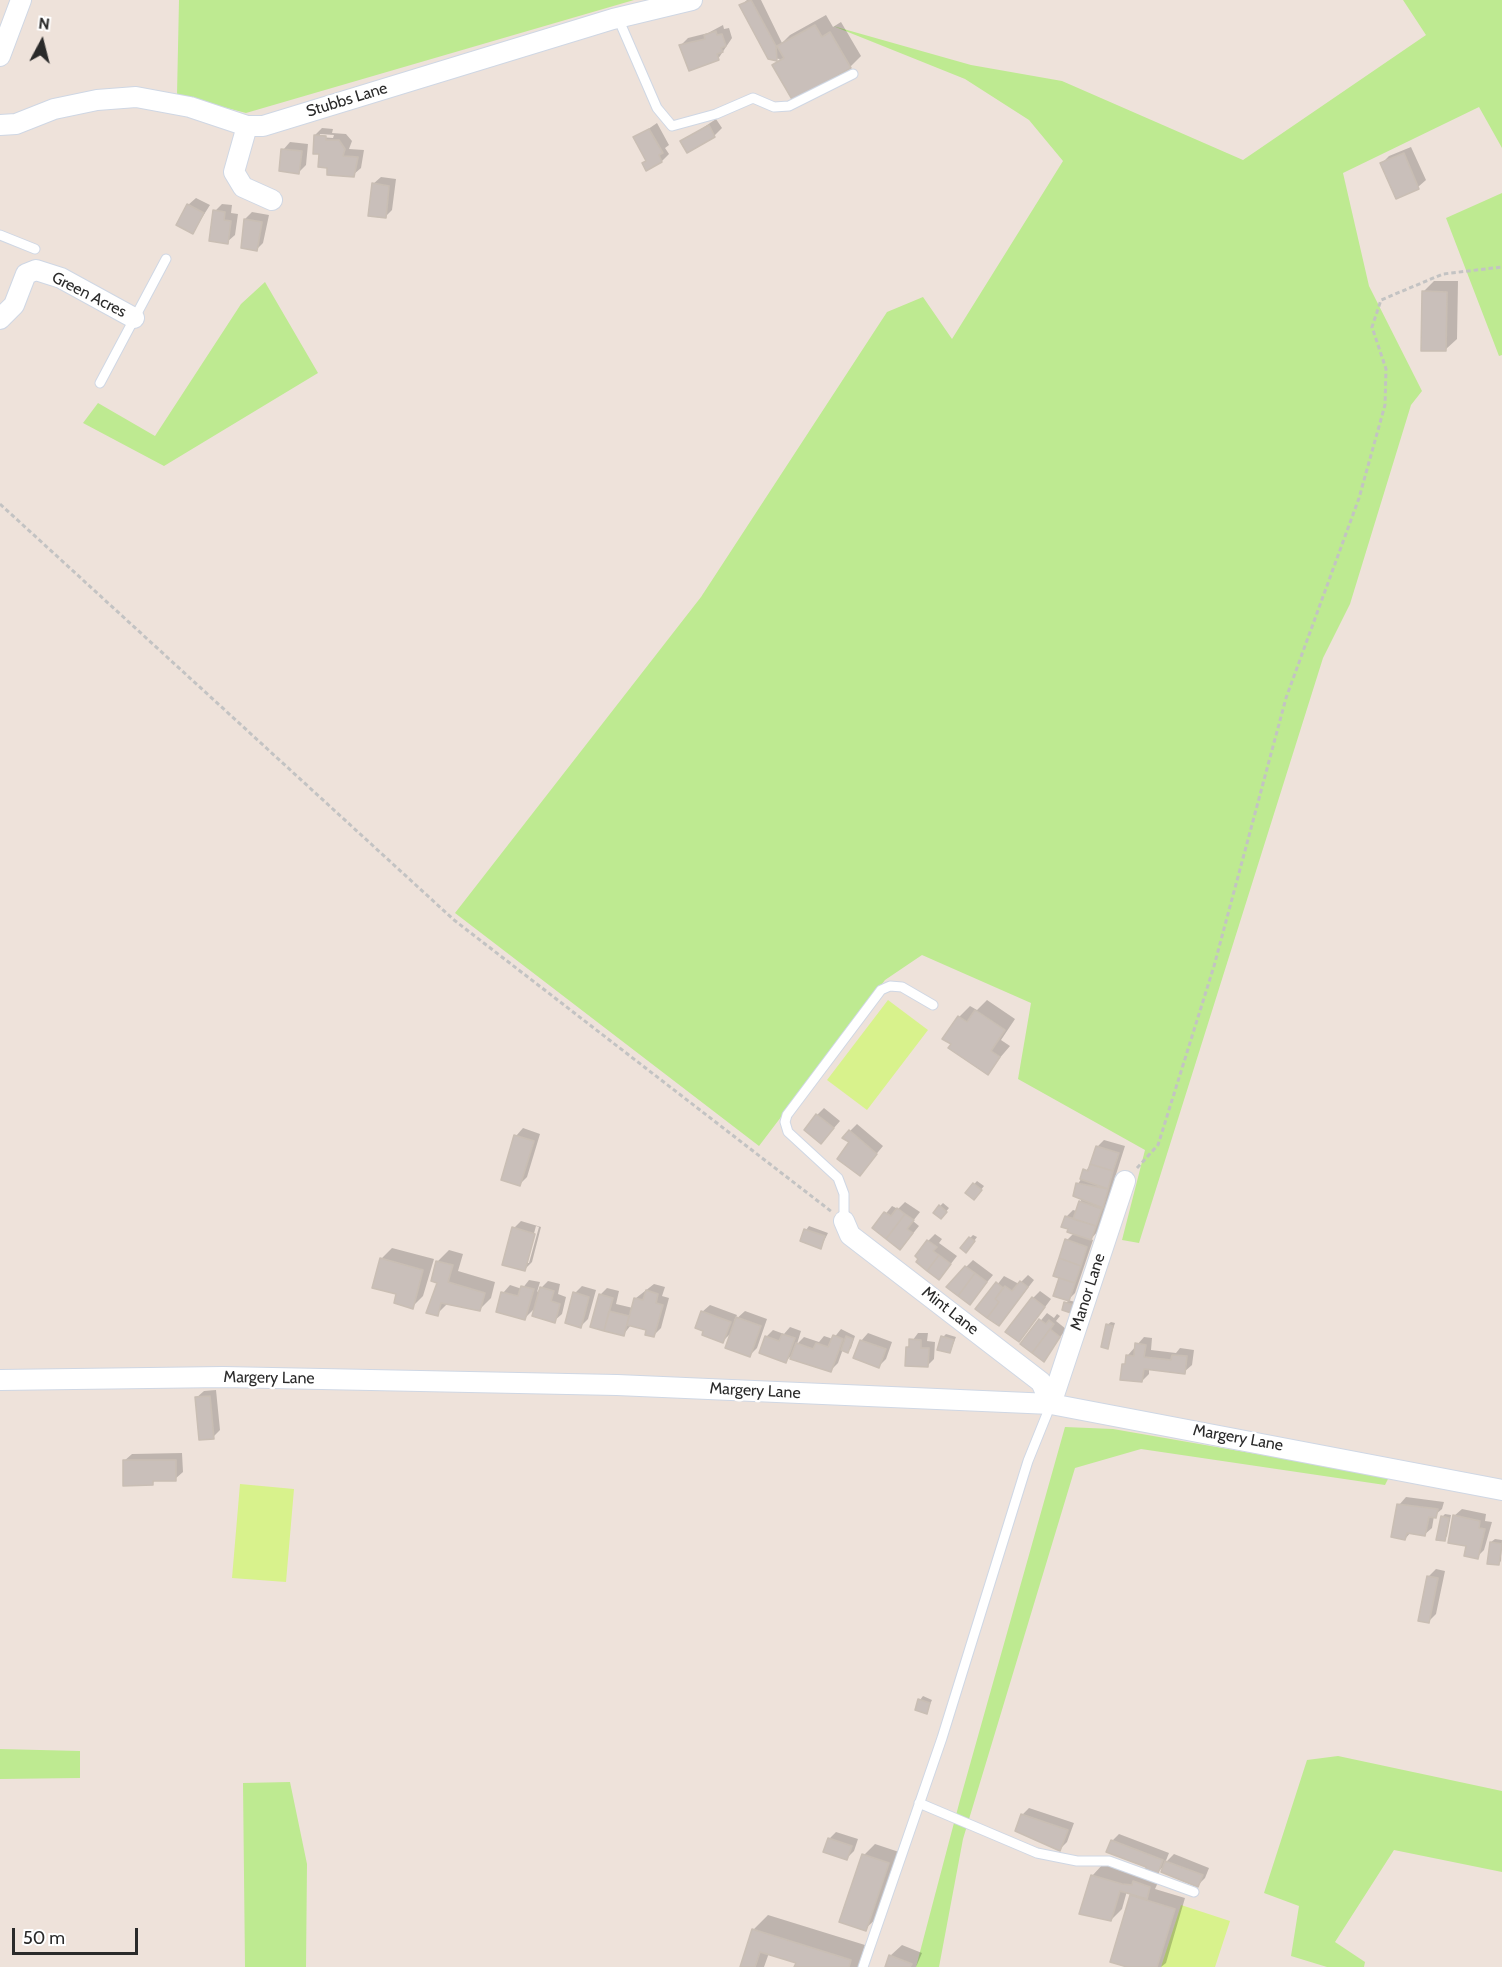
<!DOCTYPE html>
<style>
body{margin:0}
#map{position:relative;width:1502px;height:1967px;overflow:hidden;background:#eee2da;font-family:Cabin,sans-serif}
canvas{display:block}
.north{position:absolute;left:12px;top:12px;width:60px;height:60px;-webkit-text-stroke:4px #fff;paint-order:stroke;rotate:7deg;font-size:16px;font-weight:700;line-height:24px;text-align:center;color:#2a2a2a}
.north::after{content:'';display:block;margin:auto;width:21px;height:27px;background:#2a2a2a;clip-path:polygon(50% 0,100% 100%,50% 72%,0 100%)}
.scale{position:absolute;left:12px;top:1928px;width:126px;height:27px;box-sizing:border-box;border:3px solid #2a2a2a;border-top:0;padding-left:8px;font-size:18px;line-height:21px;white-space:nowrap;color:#2a2a2a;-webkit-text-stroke:4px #fff;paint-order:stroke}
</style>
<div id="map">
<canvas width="1502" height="1967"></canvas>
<div class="north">N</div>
<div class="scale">50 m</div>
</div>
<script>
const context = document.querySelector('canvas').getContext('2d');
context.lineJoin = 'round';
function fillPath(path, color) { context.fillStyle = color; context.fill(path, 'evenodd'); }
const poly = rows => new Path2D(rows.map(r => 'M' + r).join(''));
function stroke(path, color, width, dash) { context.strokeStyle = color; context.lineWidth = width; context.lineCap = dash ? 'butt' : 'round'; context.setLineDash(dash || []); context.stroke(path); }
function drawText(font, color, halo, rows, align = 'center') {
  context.font = font + ' Cabin,sans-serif'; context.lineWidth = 5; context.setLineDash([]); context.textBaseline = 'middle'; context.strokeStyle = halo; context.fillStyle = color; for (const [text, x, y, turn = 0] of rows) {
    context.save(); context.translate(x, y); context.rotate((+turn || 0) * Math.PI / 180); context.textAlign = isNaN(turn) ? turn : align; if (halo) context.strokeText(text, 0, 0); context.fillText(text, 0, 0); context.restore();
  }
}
fillPath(poly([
 [179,0,634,0,246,113,177,95],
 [1403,0,1502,0,1502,148,1479,107,1343,173,1369,286,1422,391,1411,405,1350,604,1323,658,1139,1243,1122,1240,1145,1150,1018,1079,1031,1003,922,955,885,980,759,1146,455,913,701,597,887,312,923,297,952,339,1063,161,1029,120,965,79,833,26,971,65,1062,81,1243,160,1426,35],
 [1502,193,1502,355,1499,356,1446,218],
 [265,282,318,373,164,466,83,423,98,403,155,436,241,304],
 [1065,1427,1113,1429,1389,1477,1385,1485,1141,1449,1075,1468,963,1839,939,1967,916,1967,960,1800],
 [0,1749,80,1751,80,1778,0,1779],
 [1338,1756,1502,1791,1502,1872,1394,1850,1335,1942,1365,1962,1364,1967,1327,1967,1291,1956,1299,1906,1264,1893,1307,1760],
 [290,1782,307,1864,306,1967,245,1967,243,1783]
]), '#beea91');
fillPath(poly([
 [888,1000,928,1030,867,1110,827,1080],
 [240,1484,294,1489,286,1582,232,1578],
 [1181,1905,1230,1921,1215,1967,1161,1967]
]), '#d8f28c');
fillPath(poly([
 [747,0,761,0,782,43,790,35,826,15,833,27,841,22,861,56,850,67,774,65,780,59,769,58,741,5],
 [723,25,724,29,729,28,732,38,718,59,681,45,688,38,708,33],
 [716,119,722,128,714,136,687,150,682,142],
 [657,123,669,145,665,148,669,154,662,161,643,163,647,159,635,138],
 [322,128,333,129,332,133,346,134,352,141,349,149,364,150,361,168,353,175,329,166,320,153,315,135],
 [320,134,334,135,333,138,320,137],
 [290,142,308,144,306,165,299,172,283,150],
 [1411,147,1426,180,1418,187,1396,197,1382,163,1389,156],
 [381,177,396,179,392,210,385,217,373,184],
 [196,198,210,205,193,232,178,224,188,205],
 [222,204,232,205,231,213,238,214,235,235,227,242,215,211],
 [252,212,269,215,263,243,256,250,245,219],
 [1434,281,1458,281,1457,339,1445,350,1423,292],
 [987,1000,1015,1019,1001,1040,1010,1046,987,1073,959,1017,970,1006,977,1010],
 [824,1108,840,1121,828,1135,817,1115],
 [857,1124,883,1146,860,1174,850,1131],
 [523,1128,540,1134,527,1177,520,1184,516,1136],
 [1104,1140,1125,1146,1098,1231,1091,1239,1093,1240,1075,1293,1068,1300,1079,1303,1077,1309,1066,1303,1069,1300,1055,1295,1067,1240,1074,1233,1066,1217,1073,1210,1077,1211,1082,1198,1078,1184,1091,1163,1097,1147],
 [977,1181,984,1186,977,1195,967,1192],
 [905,1202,920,1212,913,1221,919,1226,907,1241,874,1228,892,1206,898,1209],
 [943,1203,949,1208,944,1214,940,1206],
 [521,1221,541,1227,532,1262,525,1269,514,1228],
 [536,1226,539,1227,529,1263,526,1263],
 [809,1226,828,1233,821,1247,806,1230],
 [935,1234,942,1239,939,1243,957,1256,946,1270,920,1258,928,1241],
 [973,1235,977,1237,969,1248,970,1238],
 [392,1248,434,1259,423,1296,412,1307,398,1293,381,1259],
 [449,1250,463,1254,458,1271,495,1282,491,1298,479,1310,448,1303,437,1314,439,1282,433,1280,438,1261],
 [973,1260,993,1275,970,1303,966,1267],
 [1028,1275,1034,1280,999,1325,978,1309,1004,1276,1019,1284],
 [529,1280,540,1282,537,1292,548,1281,560,1284,558,1294,566,1297,562,1314,554,1321,536,1307,525,1318,503,1293,510,1285,522,1289],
 [654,1284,665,1287,662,1296,669,1298,661,1328,654,1335,648,1329,631,1325,623,1335,600,1295,607,1288,619,1291,616,1304,633,1308,636,1298],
 [582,1286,596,1290,588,1319,581,1326,575,1293],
 [1040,1291,1051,1299,1026,1333,1033,1298],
 [710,1305,737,1315,734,1321,745,1311,767,1319,757,1348,750,1355,733,1331,723,1341,702,1312],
 [1047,1313,1054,1318,1057,1314,1060,1316,1056,1321,1066,1329,1044,1360,1022,1343],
 [1111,1322,1115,1323,1107,1347,1107,1325],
 [790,1327,801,1331,797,1344,804,1337,819,1342,824,1336,833,1339,841,1329,855,1336,851,1348,848,1351,843,1349,838,1363,831,1370,793,1354,786,1361,766,1337,773,1330,784,1334],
 [868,1333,892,1342,886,1359,879,1366,861,1341],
 [918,1333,928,1333,927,1341,935,1342,934,1359,927,1366,907,1348],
 [946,1334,956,1337,950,1352,943,1337],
 [1144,1337,1152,1338,1151,1350,1176,1353,1180,1348,1194,1350,1192,1365,1184,1372,1149,1368,1149,1374,1142,1381,1128,1355],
 [216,1390,220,1430,213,1437,196,1398,204,1391],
 [182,1453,183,1472,175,1479,156,1479,152,1484,124,1461,132,1454],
 [1406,1497,1444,1502,1442,1509,1434,1516,1432,1528,1424,1535,1411,1532,1405,1539,1399,1505],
 [1462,1509,1486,1514,1485,1521,1492,1522,1484,1550,1477,1557,1467,1545,1454,1516],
 [1445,1514,1451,1515,1447,1536,1444,1540,1442,1517],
 [1495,1539,1502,1540,1501,1561,1498,1564,1491,1542],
 [1436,1569,1445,1571,1436,1614,1429,1621,1420,1620,1429,1576],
 [923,1696,932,1700,926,1713,920,1700],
 [1029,1808,1074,1823,1067,1842,1060,1849,1022,1815],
 [836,1832,858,1839,854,1851,847,1858,829,1839],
 [1119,1834,1169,1853,1165,1863,1174,1854,1209,1868,1205,1878,1198,1885,1165,1865,1156,1874,1161,1876,1155,1889,1185,1898,1166,1963,1161,1967,1132,1967,1132,1896,1134,1893,1127,1891,1122,1909,1111,1920,1092,1876,1103,1864,1142,1875,1148,1867,1112,1841],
 [875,1844,899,1852,877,1918,865,1929,864,1855],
 [768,1915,865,1945,858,1967,796,1967,798,1962,769,1953,764,1967,742,1967,753,1930],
 [902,1945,922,1953,916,1967,886,1967,890,1956]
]), '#0003');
const building = poly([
 [751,0,776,46,777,61,768,59,739,5,751,0],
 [815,25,822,37,830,32,851,68,793,101,772,65,784,58,777,46,815,25],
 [716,31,717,35,722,34,726,46,721,48,723,52,717,54,719,60,689,71,679,45,705,39,704,35,716,31],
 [709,125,715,137,687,153,680,141,709,125],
 [649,129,663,153,659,155,662,162,646,171,642,163,646,161,633,137,649,129],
 [314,135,326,136,326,140,339,140,345,149,343,156,358,157,354,177,327,175,327,168,318,167,319,154,313,154,314,135],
 [281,149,302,151,299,174,279,171,281,149],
 [1404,153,1419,189,1396,199,1380,163,1404,153],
 [372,183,389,186,386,218,368,216,372,183],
 [187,204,204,213,193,234,176,225,187,204],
 [213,210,225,212,224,220,231,221,228,244,209,241,213,210],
 [244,219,262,222,257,251,241,248,244,219],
 [1422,291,1447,292,1446,351,1421,351,1422,291],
 [975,1010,1005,1030,991,1051,1000,1057,988,1075,948,1048,951,1044,942,1039,958,1016,967,1022,975,1010],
 [816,1114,834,1128,821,1144,804,1130,816,1114],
 [849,1130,877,1154,860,1176,837,1159,849,1142,842,1138,849,1130],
 [514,1135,534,1141,520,1186,501,1180,514,1135],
 [1096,1146,1119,1153,1113,1171,1090,1164,1096,1146],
 [1090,1164,1113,1171,1108,1189,1080,1179,1083,1169,1088,1171,1090,1164],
 [973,1183,982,1190,974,1200,965,1193,973,1183],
 [1076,1183,1108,1189,1103,1208,1073,1196,1076,1183],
 [1079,1201,1102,1209,1096,1226,1073,1219,1079,1201],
 [939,1205,947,1212,941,1219,933,1213,939,1205],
 [897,1208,905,1214,886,1239,872,1228,884,1212,891,1216,897,1208],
 [905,1214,914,1220,907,1229,913,1233,900,1250,886,1239,905,1214],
 [1065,1216,1096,1226,1091,1240,1067,1232,1068,1229,1061,1227,1065,1216],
 [512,1227,535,1234,525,1271,502,1265,512,1227],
 [804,1229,825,1236,821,1249,800,1241,804,1229],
 [969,1237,975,1241,966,1253,960,1248,969,1237],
 [1065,1239,1087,1247,1081,1266,1059,1258,1065,1239],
 [927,1240,937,1247,933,1251,939,1255,927,1271,916,1262,918,1259,915,1256,927,1240],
 [939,1255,951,1264,939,1280,927,1271,939,1255],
 [380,1258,423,1270,413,1309,394,1303,396,1294,372,1288,380,1258],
 [1059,1258,1081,1266,1075,1283,1053,1276,1059,1258],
 [436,1261,453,1265,448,1282,485,1293,480,1311,441,1303,438,1316,426,1313,437,1283,431,1281,436,1261],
 [965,1266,975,1273,958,1296,946,1287,965,1266],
 [975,1273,987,1282,970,1305,958,1296,975,1273],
 [1059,1278,1075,1283,1069,1301,1053,1296,1059,1278],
 [1020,1281,1028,1287,999,1326,987,1318,999,1302,995,1299,1005,1286,1012,1291,1020,1281],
 [996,1282,1003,1288,995,1299,999,1302,987,1318,975,1309,996,1282],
 [521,1286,534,1289,525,1320,496,1312,501,1292,518,1296,521,1286],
 [540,1287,554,1291,551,1301,560,1304,555,1323,532,1316,540,1287],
 [646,1290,658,1294,656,1303,663,1305,654,1337,645,1335,646,1330,627,1325,634,1298,643,1300,646,1290],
 [573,1292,589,1297,581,1328,565,1323,573,1292],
 [599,1294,613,1298,604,1331,590,1327,599,1294],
 [1032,1297,1045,1307,1019,1342,1005,1332,1032,1297],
 [1064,1302,1077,1306,1074,1314,1062,1310,1064,1302],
 [609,1311,629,1316,624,1336,604,1331,609,1311],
 [701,1311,731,1322,723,1343,702,1335,703,1331,695,1328,701,1311],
 [736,1317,761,1326,750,1357,725,1348,736,1317],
 [1039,1319,1046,1324,1049,1320,1054,1324,1032,1353,1020,1344,1039,1319],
 [1106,1324,1113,1326,1108,1349,1101,1347,1106,1324],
 [1050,1329,1060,1337,1044,1362,1032,1353,1050,1329],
 [782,1334,795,1338,786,1363,759,1353,765,1336,779,1341,782,1334],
 [833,1335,843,1339,831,1372,790,1359,796,1343,813,1349,816,1343,828,1347,833,1335],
 [846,1336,853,1339,848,1353,841,1350,846,1336],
 [941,1336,954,1340,950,1353,937,1350,941,1336],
 [909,1339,921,1340,921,1348,929,1348,928,1367,905,1366,906,1347,909,1347,909,1339],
 [860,1340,886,1349,879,1368,853,1358,860,1340],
 [1135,1343,1146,1345,1144,1357,1171,1360,1172,1355,1187,1356,1185,1374,1144,1369,1142,1382,1120,1380,1122,1364,1125,1364,1126,1355,1134,1356,1135,1343],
 [210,1396,214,1439,199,1440,195,1397,210,1396],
 [123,1460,176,1460,176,1481,153,1481,153,1485,123,1486,123,1460],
 [1397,1504,1438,1509,1436,1518,1429,1517,1425,1536,1407,1533,1405,1540,1391,1537,1397,1504],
 [1453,1515,1480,1521,1479,1528,1485,1529,1478,1559,1464,1556,1466,1546,1448,1543,1453,1515],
 [1441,1516,1449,1518,1445,1541,1436,1540,1441,1516],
 [1490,1542,1502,1544,1499,1565,1487,1564,1490,1542],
 [1427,1576,1438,1578,1429,1623,1418,1621,1427,1576],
 [918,1699,930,1703,927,1714,915,1710,918,1699],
 [1021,1814,1068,1830,1060,1851,1015,1831,1021,1814],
 [828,1838,852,1846,847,1860,823,1852,828,1838],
 [1111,1840,1163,1860,1157,1876,1145,1871,1146,1867,1106,1852,1111,1840],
 [862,1854,889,1863,866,1931,839,1922,862,1854],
 [1165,1861,1203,1875,1198,1887,1161,1872,1165,1861],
 [1091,1875,1122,1884,1132,1885,1133,1881,1150,1887,1147,1899,1120,1891,1111,1921,1079,1914,1091,1875],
 [1130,1895,1175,1909,1157,1967,1127,1967,1110,1962,1130,1895],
 [752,1929,851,1960,849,1967,794,1967,796,1963,760,1952,755,1967,740,1967,752,1929],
 [889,1955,912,1964,910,1967,885,1967,889,1955]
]);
fillPath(building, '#c9bfba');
stroke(building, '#c9beb4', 1.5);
const lane = poly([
 [618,18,657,108,672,126,716,114,753,98,774,107,789,106,853,74],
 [0,235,35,249],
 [100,383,166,259],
 [844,1221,844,1194,838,1178,788,1132,785,1122,787,1115,881,990,890,986,902,987,933,1005],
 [919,1803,1037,1853,1077,1861,1109,1861,1194,1892],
 [863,1967,942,1738,1028,1461,1051,1404]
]);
const street = poly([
 [0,56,21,0],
 [0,125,16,124,54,109,97,100,136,97,190,107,247,126,263,126,613,19,692,0],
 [247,126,234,172,243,187,272,200],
 [0,319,14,305,26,274,36,270,61,278,134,318],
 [844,1221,850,1235,1041,1382,1051,1404],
 [0,1380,223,1377,617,1385,1051,1404,1502,1490],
 [1051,1404,1125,1181]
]);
stroke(lane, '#cfd7e4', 11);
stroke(street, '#cfd7e4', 22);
stroke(poly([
 [0,504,454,920,832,1212],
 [1137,1168,1158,1145,1214,966,1286,698,1359,498,1385,405,1386,369,1372,327,1381,300,1443,274,1502,267]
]), '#c3c3c3', 3, [4.5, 3]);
stroke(lane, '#fff', 9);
stroke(street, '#fff', 20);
drawText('16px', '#2a2a2a', '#fff', [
 ["Stubbs Lane",347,100,-17],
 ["Green Acres",89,295,27],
 ["Manor Lane",1088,1292,-72],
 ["Mint Lane",950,1311,38],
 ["Margery Lane",269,1378,1],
 ["Margery Lane",755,1391,3],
 ["Margery Lane",1238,1438,10]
]);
</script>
